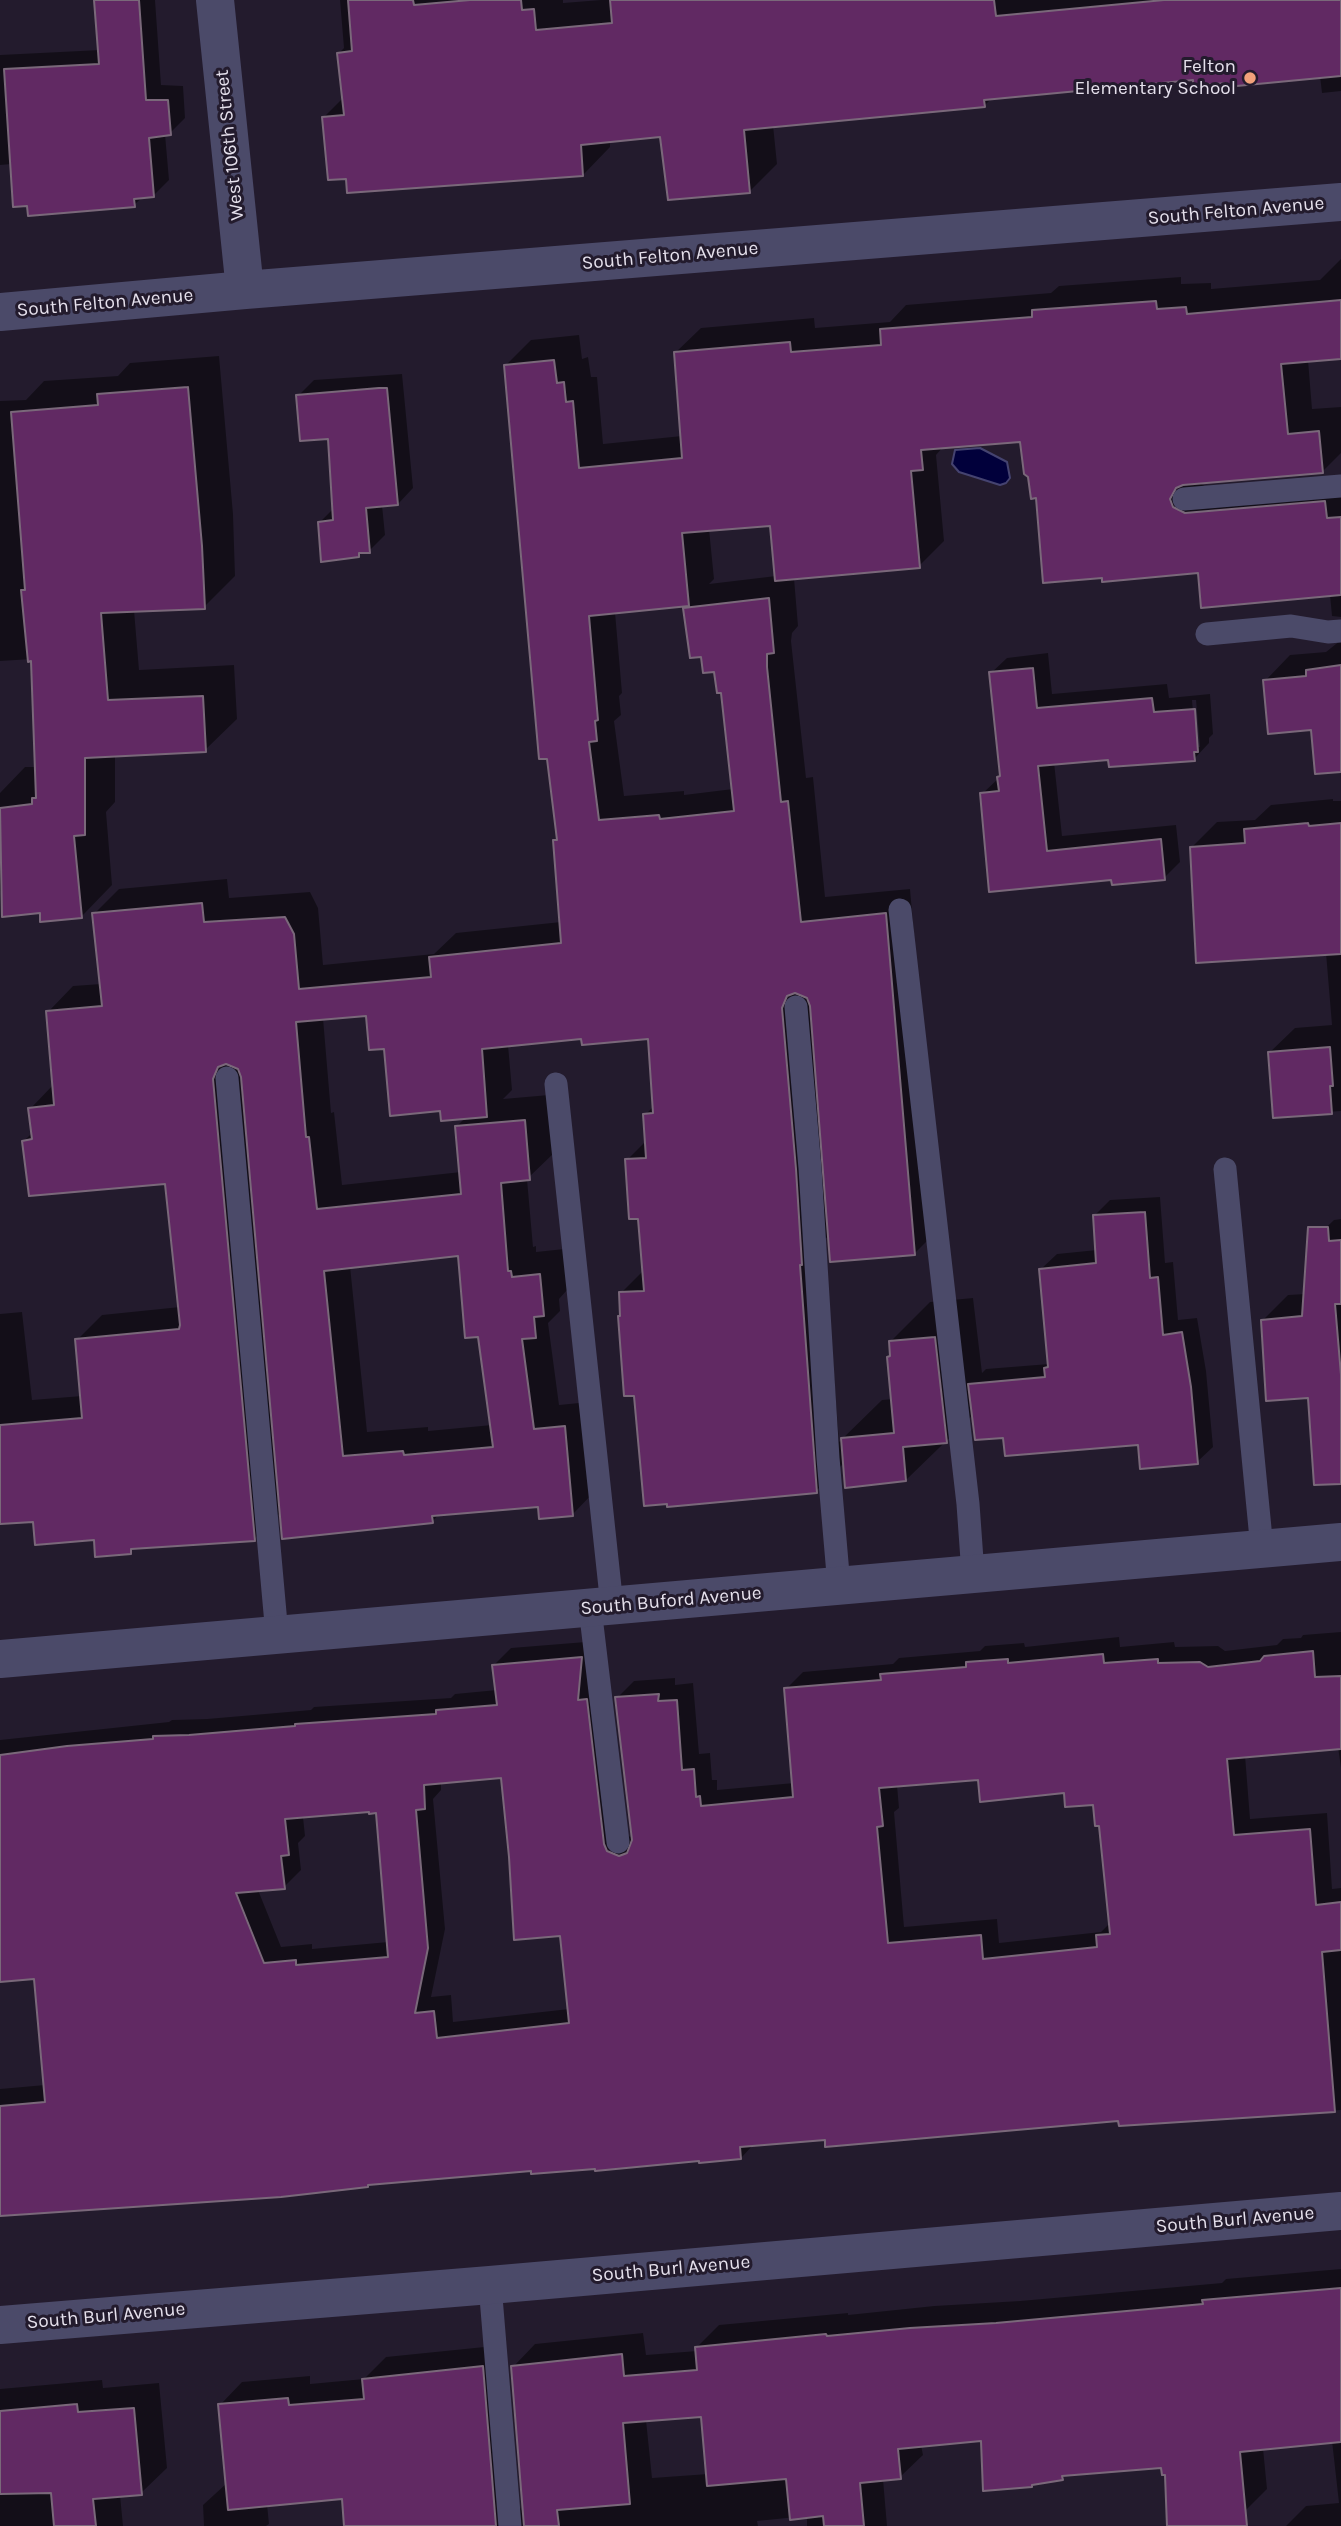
<!DOCTYPE html>
<style>
body{margin:0}
canvas{display:block;background:#231b2d}
</style>
<canvas width="1341" height="2526"></canvas>
<script>
const context = document.querySelector('canvas').getContext('2d');
context.lineJoin = 'round';
function fillPath(path, color) { context.fillStyle = color; context.fill(path, 'evenodd'); }
const poly = rows => new Path2D(rows.map(r => 'M' + r).join(''));
function stroke(path, color, width, dash) { context.strokeStyle = color; context.lineWidth = width; context.lineCap = dash ? 'butt' : 'round'; context.setLineDash(dash || []); context.stroke(path); }
function drawText(font, color, halo, rows, align = 'center') {
  context.font = font + ' Karla,sans-serif'; context.lineWidth = 6; context.setLineDash([]); context.textBaseline = 'middle'; context.strokeStyle = halo; context.fillStyle = color; for (const [text, x, y, turn = 0] of rows) {
    context.save(); context.translate(x, y); context.rotate((+turn || 0) * Math.PI / 180); context.textAlign = isNaN(turn) ? turn : align; if (halo) context.strokeText(text, 0, 0); context.fillText(text, 0, 0); context.restore();
  }
}
const water = poly([
 [980,448,1007,462,1010,478,1006,483,1000,485,959,472,952,464,955,450,980,448]
]);
fillPath(water, '#01003b');
stroke(water, '#454370', 2);
fillPath(poly([
 [96,0,155,0,161,85,183,86,185,118,170,133,165,134,169,180,153,196,143,197,134,205,28,204,12,164,0,165,0,55,100,50],
 [340,0,563,0,563,3,601,0,1341,0,1341,91,1322,93,1320,76,1227,81,1195,79,993,97,984,106,773,125,777,164,749,192,662,136,610,140,610,147,583,175,323,118,344,97,338,54,344,48],
 [1341,259,1341,357,1308,360,1312,409,1341,407,1341,453,1322,472,1197,482,1211,489,1341,478,1341,617,1332,616,1330,595,1200,571,1037,496,1022,440,944,446,936,455,944,541,919,566,794,578,798,626,792,633,791,641,806,778,813,777,825,897,910,889,940,1228,915,1253,830,1235,824,1240,839,1442,882,1400,893,1399,891,1341,930,1302,973,1298,982,1373,986,1369,1049,1364,1041,1269,1057,1254,1097,1250,1095,1215,1110,1200,1160,1197,1165,1263,1173,1262,1178,1320,1197,1318,1206,1371,1213,1447,1197,1462,1140,1443,1005,1436,974,1414,906,1480,844,1463,816,1491,636,1394,622,1315,621,1293,644,1270,639,1217,627,1160,647,1140,645,1115,654,1106,650,1037,583,1037,508,1045,512,1090,503,1099,549,1095,554,1153,527,1179,533,1247,536,1246,536,1252,564,1249,568,1289,559,1299,560,1311,548,1323,559,1405,589,1402,597,1489,572,1515,539,1505,440,1513,432,1522,282,1511,254,1539,135,1547,130,1552,95,1538,35,1520,0,1523,0,1314,22,1312,32,1400,82,1396,77,1340,102,1315,180,1307,167,1182,24,1141,33,1132,30,1109,54,1084,48,1012,73,986,101,984,94,914,119,889,227,879,229,898,310,892,318,908,323,965,434,954,456,933,561,922,555,841,558,837,506,365,531,340,579,335,582,359,588,357,591,377,597,377,603,444,682,436,675,353,701,328,814,318,815,328,890,322,906,305,1051,293,1059,286,1181,277,1181,284,1211,283,1211,289,1320,280],
 [772,524,776,576,709,584,714,579,709,529],
 [690,604,685,609,703,655,716,671,723,691,733,789,684,795,684,791,624,796,614,721,621,715,619,696,622,693,615,612],
 [367,1014,385,1047,442,1110,466,1117,457,1126,461,1172,342,1185,334,1112,331,1113,323,1018],
 [460,1254,479,1335,492,1425,428,1431,428,1427,367,1432,350,1266],
 [219,356,233,514,235,576,204,607,134,610,139,670,234,665,237,719,205,750,115,755,115,802,106,812,112,885,81,917,41,911,4,915,0,886,0,793,25,767,36,767,33,659,0,661,0,401,26,400,44,381,118,376,130,363],
 [402,374,413,488,398,504,382,505,385,535,369,551,363,551,359,556,320,522,334,508,330,437,298,396,314,380],
 [1341,640,1341,725,1265,681,1290,655,1326,652],
 [1048,653,1052,694,1167,684,1169,698,1210,694,1213,734,1209,738,1209,743,1194,759,1110,758,1054,762,1062,836,1176,825,1180,862,1164,878,1113,878,991,890,982,794,1002,775,991,673,1007,658],
 [1192,700,1196,700,1200,747,1196,747],
 [1333,799,1333,801,1341,801,1341,1111,1274,1116,1269,1053,1295,1028,1332,1025,1326,953,1192,847,1217,822,1255,820,1271,805],
 [1341,1219,1341,1445,1263,1320,1288,1295,1305,1294,1308,1245,1334,1220],
 [1341,1632,1341,1768,1338,1747,1245,1755,1250,1819,1327,1813,1332,1889,1341,1888,1341,2110,1176,2122,1120,2119,826,2138,754,2144,741,2158,532,2169,0,2215,0,2089,45,2085,35,1977,0,1980,0,1740,169,1722,172,1720,207,1719,311,1710,314,1707,451,1698,455,1694,497,1690,494,1665,511,1648,598,1641,624,1834,633,1838,617,1698,634,1681,675,1678,675,1685,693,1683,699,1754,710,1753,712,1780,717,1780,717,1790,794,1783,786,1689,803,1672,893,1664,899,1658,980,1651,985,1646,1024,1643,1025,1647,1119,1637,1120,1647,1174,1642,1175,1647,1218,1646,1225,1651,1277,1645,1283,1639,1301,1638,1303,1635],
 [503,1776,562,1934,569,2009,453,2022,451,1995,431,1997,445,1929,433,1799,441,1790,441,1782],
 [979,1778,1065,1791,1095,1803,1100,1824,1110,1923,1101,1932,999,1943,997,1919,904,1927,894,1812,899,1808,897,1785],
 [378,1812,388,1942,312,1949,312,1944,281,1947,258,1890,284,1887,301,1870,298,1843,305,1836,303,1817],
 [1341,2269,1341,2526,1286,2526,1306,2506,1339,2503,1332,2441,1263,2448,1267,2489,1245,2511,1163,2466,1066,2474,1062,2478,982,2439,921,2445,923,2455,900,2477,883,2479,887,2526,807,2526,807,2516,757,2521,758,2526,347,2526,344,2497,267,2504,269,2524,266,2526,204,2526,203,2505,227,2483,220,2405,242,2382,310,2376,310,2384,364,2379,386,2357,504,2345,518,2504,525,2516,513,2367,535,2344,643,2333,646,2355,697,2351,697,2347,719,2325,848,2313,848,2315,934,2306,1020,2301,1222,2283,1226,2279],
 [703,2415,708,2474,652,2478,646,2420],
 [102,2380,103,2388,159,2383,167,2468,141,2493,120,2495,123,2526,0,2526,0,2389]
]), '#0007');
const building = poly([
 [94,0,139,0,146,100,168,100,171,135,149,138,154,197,134,199,135,207,28,216,27,206,13,207,4,69,99,64,94,0],
 [348,0,413,0,414,5,470,0,521,0,522,10,534,9,536,30,612,23,610,0,994,0,996,16,1164,0,1341,0,1341,76,1226,87,1226,83,1193,86,1193,80,984,100,985,107,744,130,750,193,668,200,660,137,581,145,583,176,347,193,346,179,328,180,322,117,344,115,337,53,352,51,348,0],
 [1341,300,1341,359,1281,364,1288,434,1319,431,1323,473,1183,485,1176,488,1170,499,1173,507,1185,513,1325,501,1327,518,1341,517,1341,595,1201,608,1198,573,1102,582,1102,578,1043,583,1036,498,1031,499,1028,477,1024,474,1020,442,921,450,923,470,911,471,920,568,775,581,770,526,682,533,689,606,589,616,598,720,595,721,597,741,589,742,599,820,659,815,660,819,734,811,721,693,717,693,714,672,703,673,701,657,690,658,683,608,769,598,774,653,767,654,767,667,781,802,788,801,801,922,886,913,915,1255,830,1262,810,1006,807,998,795,993,787,996,782,1008,796,1169,802,1265,800,1265,817,1493,667,1507,667,1504,644,1506,634,1396,624,1396,618,1316,620,1316,619,1292,644,1291,638,1219,629,1219,625,1159,646,1158,643,1114,653,1113,648,1039,582,1045,581,1039,482,1049,487,1117,441,1121,440,1111,390,1116,384,1049,369,1050,366,1016,296,1022,306,1137,309,1137,317,1209,461,1194,455,1126,525,1120,530,1180,501,1183,508,1271,511,1271,512,1277,540,1274,544,1316,534,1317,536,1338,522,1339,534,1429,565,1426,573,1516,539,1519,538,1507,432,1516,433,1523,282,1539,241,1077,238,1069,226,1064,218,1067,213,1079,255,1541,131,1549,131,1554,95,1557,94,1540,35,1545,33,1522,0,1524,0,1425,82,1418,75,1339,179,1329,180,1325,165,1184,29,1196,22,1141,32,1139,28,1108,54,1105,46,1011,102,1006,92,913,202,903,204,922,285,917,294,934,299,989,431,977,429,957,561,943,553,840,557,840,547,759,539,759,504,365,554,360,557,383,564,382,566,402,573,401,579,468,682,458,674,352,790,342,791,352,881,345,880,329,1032,317,1032,310,1156,301,1157,309,1186,307,1187,314,1341,300],
 [458,1256,465,1338,478,1337,493,1447,404,1455,403,1451,343,1456,324,1271,458,1256],
 [188,387,202,546,205,609,101,613,108,700,203,696,206,752,85,758,85,835,74,836,82,918,40,922,40,913,2,917,0,808,32,804,32,798,36,798,31,661,28,662,21,590,25,590,11,412,98,405,97,394,188,387],
 [379,388,387,388,398,505,366,508,370,553,359,553,359,557,321,562,318,522,333,520,328,439,300,441,296,395,379,388],
 [1341,665,1341,772,1315,774,1311,730,1268,734,1263,680,1306,676,1306,670,1341,665],
 [1033,668,1037,708,1152,698,1154,712,1195,709,1198,752,1194,752,1195,761,1109,767,1108,760,1038,766,1047,851,1161,839,1165,880,1112,885,1111,880,989,892,980,793,999,791,997,777,1000,776,989,672,1033,668],
 [1308,823,1309,826,1341,823,1341,954,1196,963,1190,847,1245,843,1244,829,1308,823],
 [1330,1047,1333,1086,1330,1086,1332,1114,1273,1118,1268,1052,1330,1047],
 [1145,1212,1150,1278,1158,1277,1163,1335,1182,1332,1191,1387,1198,1464,1140,1469,1138,1445,1005,1456,1003,1438,975,1440,968,1384,1045,1377,1044,1368,1048,1367,1039,1269,1096,1263,1093,1215,1145,1212],
 [1308,1227,1328,1227,1329,1241,1341,1240,1341,1304,1335,1304,1341,1375,1341,1484,1314,1485,1308,1398,1266,1401,1261,1320,1302,1316,1308,1227],
 [935,1337,947,1443,903,1447,906,1481,845,1488,841,1438,894,1433,887,1357,890,1356,889,1341,935,1337],
 [1313,1651,1315,1677,1341,1676,1341,1749,1227,1759,1234,1835,1310,1829,1316,1905,1341,1902,1341,1950,1322,1952,1335,2112,1119,2126,1118,2121,825,2147,825,2140,740,2147,741,2159,699,2163,699,2161,595,2171,595,2169,531,2174,531,2171,368,2185,368,2187,281,2197,0,2216,0,2106,45,2102,34,1979,0,1982,0,1755,67,1746,153,1739,153,1736,189,1735,295,1726,295,1724,436,1714,436,1710,497,1705,492,1665,582,1657,578,1700,587,1699,604,1844,607,1851,619,1856,627,1853,632,1840,615,1697,659,1694,658,1701,677,1700,682,1770,694,1769,696,1797,700,1796,701,1806,793,1797,784,1688,881,1680,880,1674,966,1667,966,1662,1008,1659,1008,1663,1103,1654,1104,1663,1158,1659,1158,1663,1200,1662,1208,1667,1260,1661,1264,1656,1313,1651],
 [501,1778,509,1857,514,1940,560,1936,569,2023,437,2038,434,2011,415,2013,428,1948,416,1810,425,1809,424,1785,501,1778],
 [978,1780,980,1802,1064,1793,1065,1807,1093,1805,1095,1826,1099,1826,1110,1934,1096,1935,1097,1947,983,1959,981,1935,888,1943,877,1827,883,1826,879,1788,978,1780],
 [369,1812,369,1814,376,1813,388,1957,296,1965,296,1960,264,1963,236,1893,285,1889,281,1856,289,1855,285,1819,369,1812],
 [1341,2288,1341,2442,1240,2452,1247,2526,1167,2526,1165,2475,1162,2475,1161,2468,1062,2476,1063,2480,1032,2485,1032,2487,983,2491,981,2441,898,2449,901,2479,860,2483,864,2526,824,2526,823,2516,790,2520,786,2479,707,2486,701,2417,623,2423,630,2504,557,2510,559,2526,524,2526,511,2366,622,2354,624,2376,697,2370,695,2347,826,2334,827,2336,910,2328,996,2323,1203,2304,1202,2300,1341,2288],
 [483,2366,496,2526,344,2526,342,2499,228,2510,218,2404,288,2398,289,2405,364,2399,362,2379,483,2366],
 [77,2404,78,2412,134,2408,142,2495,93,2499,96,2526,54,2526,51,2493,0,2494,0,2411,77,2404]
]);
fillPath(building, '#612963');
stroke(building, '#7a687a', 2);
stroke(poly([
 [1184,499,1341,486],
 [1207,634,1291,626,1328,632,1341,631],
 [900,910,968,1504,973,1574],
 [796,1007,810,1168,828,1458,839,1586],
 [227,1078,277,1635],
 [556,1084,612,1606],
 [1225,1169,1262,1549],
 [590,1608,618,1842],
 [490,2285,510,2526]
]), '#4b4a69', 23);
stroke(poly([
 [215,0,245,290],
 [0,312,245,290,1341,202],
 [0,1659,1341,1542],
 [0,2325,490,2285,1341,2211]
]), '#4b4a69', 38);
for (const [x, y, r, color] of [
 [1250,78,7,"#f1a27b"]
]) { const dot = new Path2D(); dot.arc(x, y, r, 0, 2 * Math.PI); context.fillStyle = color; context.fill(dot); stroke(dot, '#231b2d', 2.5); }
drawText('19px', '#e5e0ec', '#231b2d', [
 ["Felton",1236,67],
 ["Elementary School",1236,89]
], 'right');
drawText('19px', '#e5e0ec', '#231b2d', [
 ["West 106th Street",230,145,-96],
 ["South Felton Avenue",1236,211,-5],
 ["South Felton Avenue",670,256,-5],
 ["South Felton Avenue",105,303,-5],
 ["South Buford Avenue",671,1601,-5],
 ["South Burl Avenue",1235,2220,-5],
 ["South Burl Avenue",671,2269,-5],
 ["South Burl Avenue",106,2316,-5]
]);
</script>
